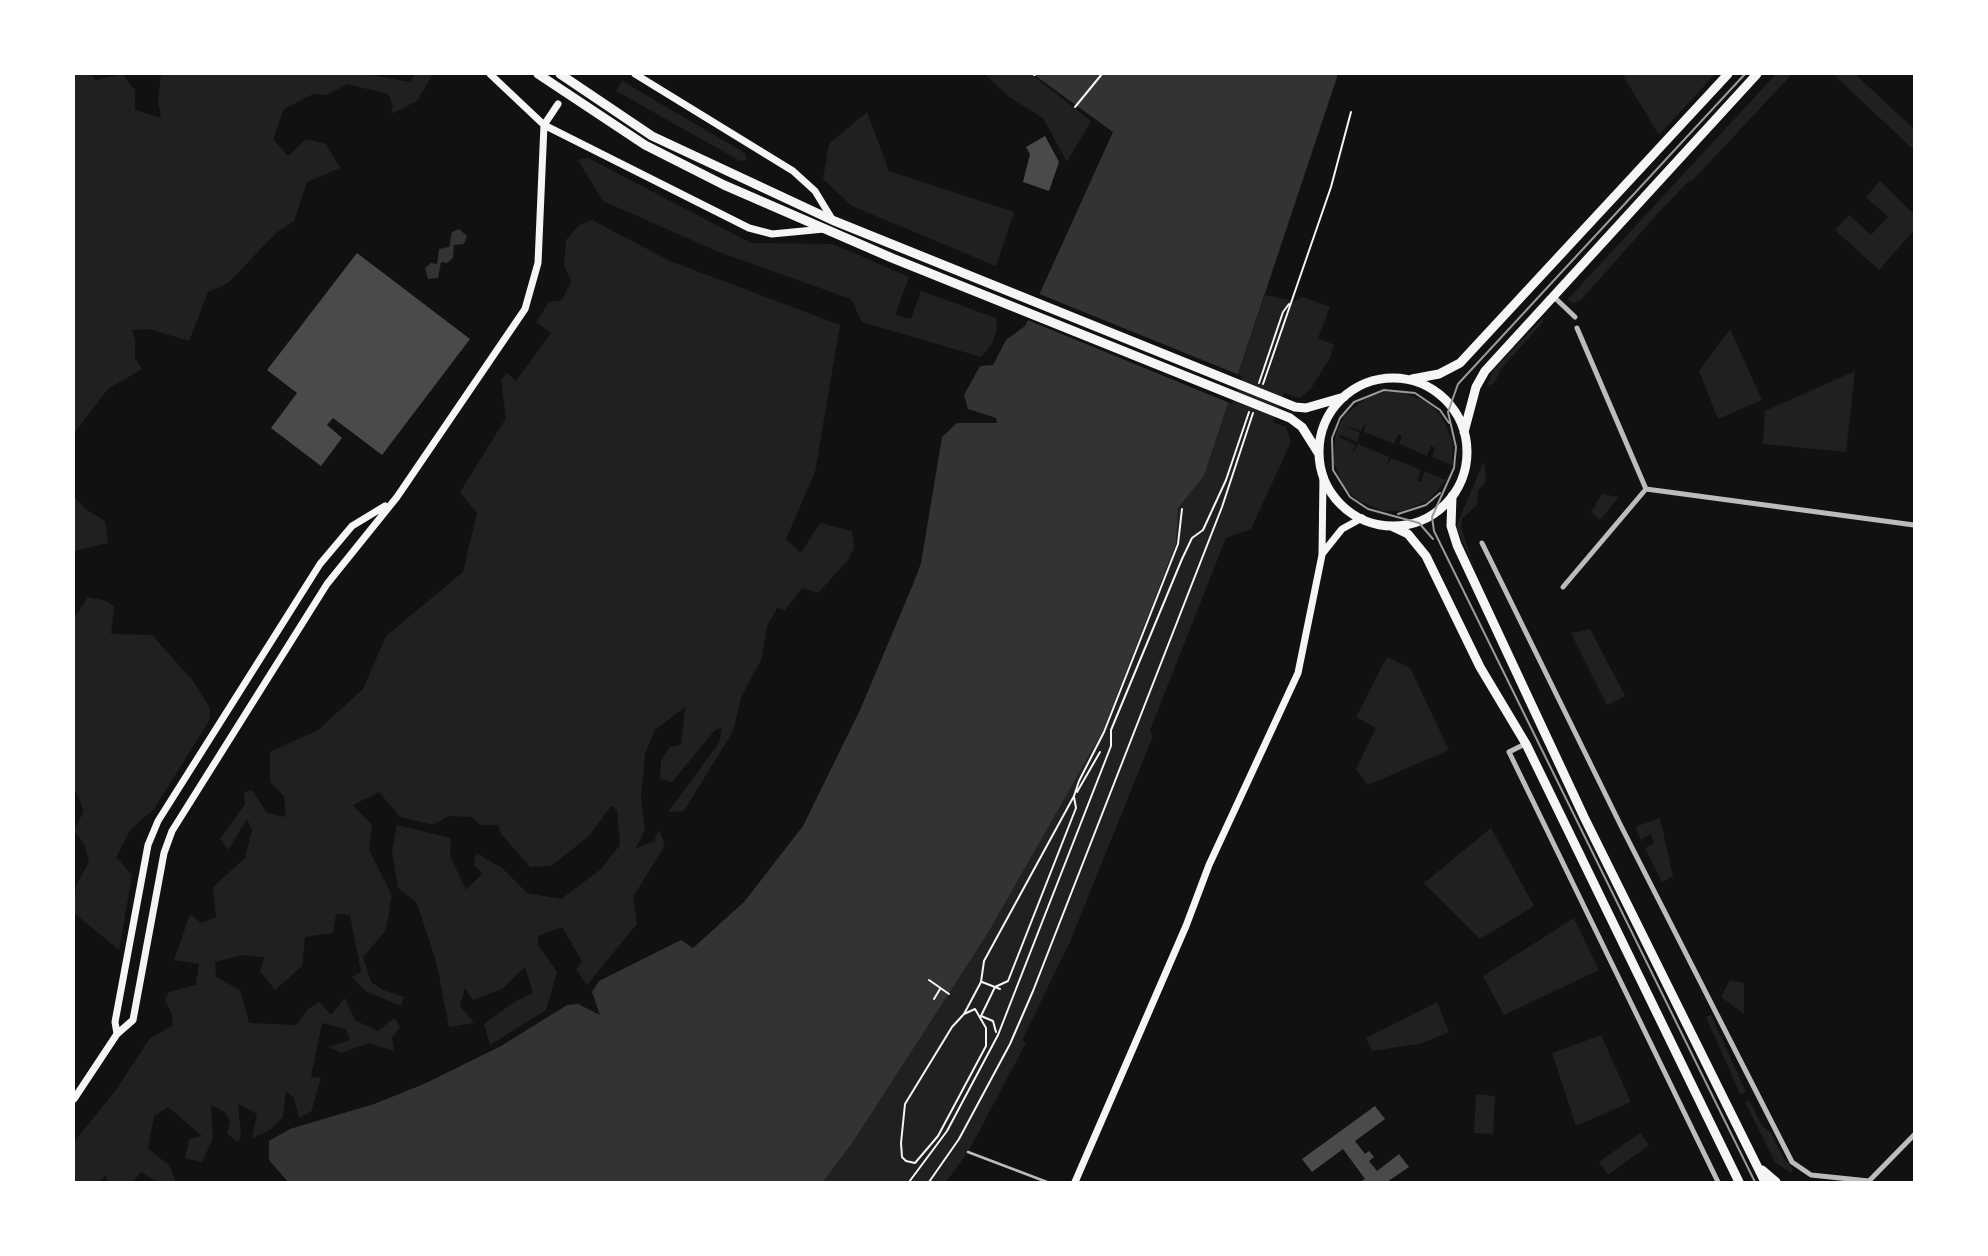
<!DOCTYPE html>
<style>
body{margin:0}
#map{position:relative;width:1988px;height:1256px;overflow:hidden;background:#111;font-family:"Fira Sans",sans-serif}
canvas{display:block}
.frame{position:absolute;inset:0;border:75px solid #fff;pointer-events:none}
</style>
<div id="map">
<canvas width="1988" height="1256"></canvas>
<div class="frame"></div>
</div>
<script>
const context = document.querySelector('canvas').getContext('2d');
context.lineJoin = 'round';
function fillPath(path, color) { context.fillStyle = color; context.fill(path, 'evenodd'); }
const poly = rows => new Path2D(rows.map(r => 'M' + r).join(''));
function stroke(path, color, width, dash) { context.strokeStyle = color; context.lineWidth = width; context.lineCap = dash ? 'butt' : 'round'; context.setLineDash(dash || []); context.stroke(path); }
fillPath(poly([
 [74,74,90,74,96,80,122,74,135,90,135,110,161,118,158,101,161,74,366,74,410,82,415,74,433,74,417,101,391,114,393,106,388,94,347,84,327,95,313,94,284,109,273,139,288,156,306,139,326,144,340,168,307,182,294,221,277,232,228,283,208,292,189,341,149,329,132,330,135,340,135,358,142,369,108,389,74,433],
 [985,74,1031,74,1091,121,1067,162,1043,118,1009,97],
 [1622,74,1715,74,1659,135],
 [1776,74,1792,74,1693,180,1688,182,1660,211,1581,300,1573,303,1567,300],
 [1833,74,1855,74,1914,129,1914,150],
 [622,81,745,153,747,160,740,161,616,91],
 [867,112,889,171,1014,212,996,266,852,206,823,179,829,144],
 [588,158,751,243,833,244,909,277,895,315,911,319,921,291,996,318,997,330,992,344,981,357,862,322,851,299,719,252,603,201,578,160],
 [1880,181,1914,214,1914,230,1879,270,1835,230,1849,215,1871,235,1888,217,1866,197],
 [592,220,670,261,840,325,815,472,786,539,801,553,820,523,852,531,854,548,848,560,818,593,802,588,785,610,777,608,767,626,762,658,742,695,733,731,684,811,668,812,719,743,722,728,715,730,672,782,660,779,661,760,670,747,681,745,685,707,655,730,645,754,641,797,645,830,636,848,654,841,659,830,665,845,633,897,637,924,587,985,576,970,582,961,562,927,538,936,538,945,557,972,546,1010,490,1045,484,1024,513,1003,533,993,525,967,502,989,473,1000,465,988,460,1006,474,1023,449,1027,437,965,417,903,398,888,392,851,397,825,451,838,450,856,466,890,483,873,474,865,476,853,502,868,527,893,561,899,600,870,620,845,617,810,611,806,589,836,551,866,530,867,501,834,498,825,481,825,471,817,449,816,433,825,400,817,379,792,353,805,372,825,369,850,392,895,386,930,363,957,371,982,383,990,404,997,401,1006,365,991,352,977,361,972,350,915,336,914,333,933,305,937,302,966,275,990,260,971,264,957,242,955,215,962,216,977,240,990,249,1023,296,1025,308,1009,319,1002,331,1015,345,998,355,1020,377,1031,395,1018,400,1027,392,1038,394,1051,369,1043,341,1053,329,1047,350,1040,346,1029,322,1023,311,1077,321,1078,311,1112,299,1118,294,1098,286,1091,283,1117,270,1130,252,1138,257,1114,238,1104,241,1135,238,1142,227,1134,230,1121,225,1112,211,1105,213,1138,202,1162,185,1158,189,1139,202,1136,168,1107,154,1116,148,1149,169,1165,176,1182,155,1181,141,1172,133,1182,107,1182,106,1174,100,1182,74,1182,74,1142,116,1090,150,1038,172,1026,173,1017,165,1000,169,992,196,985,199,964,174,960,190,914,201,923,216,917,213,887,245,858,252,830,247,819,228,850,220,839,245,804,244,792,252,790,267,813,286,817,284,796,270,782,270,752,318,730,363,689,386,636,463,572,477,513,460,492,506,418,501,380,507,373,516,381,551,333,536,322,549,302,562,300,571,281,564,266,566,240,579,225],
 [1265,295,1295,301,1303,297,1330,307,1318,338,1334,345,1330,358,1310,390,1299,398,1284,393,1273,422,1286,427,1291,442,1251,529,1226,538,1150,730,1153,736,1069,944,1022,1040,1026,1043,968,1152,946,1182,823,1182,853,1142,988,933,1103,731,1176,544,1178,508,1204,476],
 [1543,318,1543,322,1501,369,1494,383,1487,386,1493,370],
 [1730,329,1762,400,1718,419,1699,371],
 [1855,371,1846,452,1763,444,1765,411],
 [1384,392,1403,392,1429,403,1442,417,1453,443,1452,465,1432,457,1435,448,1431,446,1427,456,1399,444,1402,436,1398,434,1394,444,1364,432,1366,420,1361,431,1344,425,1360,433,1357,442,1340,435,1339,437,1355,445,1352,455,1358,444,1389,457,1386,466,1392,458,1421,470,1417,480,1421,482,1425,471,1446,480,1428,501,1402,511,1383,511,1357,500,1344,487,1333,461,1336,433,1344,416,1366,398],
 [1484,461,1486,482,1478,490,1477,505,1462,519,1461,528,1475,569,1456,527],
 [1602,494,1619,497,1600,520,1591,512],
 [74,496,84,508,105,521,108,543,74,551],
 [88,597,107,601,114,607,111,634,152,635,193,681,210,708,210,719,154,809,131,829,116,857,132,875,119,950,74,913,76,886,89,862,85,846,74,830,84,811,74,788,74,618],
 [1590,629,1625,696,1607,705,1571,633],
 [1387,657,1410,668,1449,750,1368,785,1356,769,1376,728,1356,717],
 [1660,818,1673,876,1662,882,1645,848,1654,843,1651,834,1641,840,1635,827],
 [1491,828,1534,906,1480,939,1424,883],
 [1574,918,1599,970,1504,1015,1483,976],
 [1730,980,1744,983,1744,1014,1721,997],
 [1437,1002,1449,1032,1423,1043,1372,1051,1366,1038],
 [1711,1015,1746,1092,1740,1094,1706,1017],
 [1601,1035,1631,1102,1576,1126,1552,1053],
 [1476,1094,1495,1096,1493,1134,1474,1133],
 [1749,1100,1762,1126,1771,1133,1783,1157,1793,1169,1791,1173,1775,1162,1745,1102],
 [1640,1133,1649,1145,1608,1175,1599,1162]
]), '#202020');
fillPath(poly([
 [1033,74,1338,74,1204,476,1178,508,1176,544,1103,731,988,933,853,1142,823,1182,288,1182,269,1160,269,1141,290,1129,374,1104,424,1084,501,1046,567,1005,578,1004,600,1015,592,992,599,981,681,940,693,948,744,902,803,826,860,710,914,582,921,563,942,437,957,423,997,423,996,418,968,409,964,395,980,366,993,365,1006,340,1025,326,1113,132],
 [459,229,467,236,464,244,454,245,453,258,447,263,441,262,438,278,428,279,425,268,431,263,437,264,439,249,449,247,452,232]
]), '#333');
fillPath(poly([
 [1037,293,1242,376,1232,404,1025,319]
]), '#111');
fillPath(poly([
 [1045,136,1059,162,1049,191,1023,182,1030,154,1026,147],
 [357,253,470,339,382,455,333,418,327,425,342,438,321,466,271,428,297,393,267,370],
 [1375,1106,1385,1119,1355,1141,1365,1154,1369,1151,1374,1157,1369,1161,1377,1171,1399,1154,1409,1167,1387,1182,1360,1182,1365,1179,1343,1149,1312,1172,1302,1159]
]), '#4a4a4a');
stroke(poly([
 [1034,75,1036,74],
 [1075,107,1102,74],
 [1259,383,1283,312,1289,304],
 [1263,384,1331,187,1351,112],
 [1077,792,1100,752],
 [929,980,949,994],
 [982,982,1000,989],
 [934,999,940,989],
 [975,1009,986,1028,986,1046,938,1136,915,1163,906,1161,902,1157,901,1143,905,1104,952,1027,964,1014,975,1009],
 [964,1014,981,982,984,961,1074,796,1079,781,1104,732,1178,544,1182,509],
 [996,1032,993,1021,981,1016,995,987,1008,981,1076,808,1074,797],
 [909,1182,947,1131,998,1035,1111,746,1111,730,1182,559,1192,538,1203,530,1226,480,1249,412],
 [929,1182,959,1139,1010,1044,1033,991,1222,507,1253,413]
]), '#f5f5f5', 2);
stroke(poly([
 [968,1152,1047,1182]
]), '#bcbcbc', 2.5);
stroke(poly([
 [1553,296,1575,317],
 [1577,328,1646,489],
 [1646,489,1914,525],
 [1482,543,1621,826,1792,1162,1811,1175,1869,1181,1914,1135],
 [1563,587,1646,489],
 [1525,744,1509,752,1718,1182]
]), '#bcbcbc', 5);
stroke(poly([
 [490,74,544,125,749,228,772,234,824,229],
 [635,74,793,171,815,191,832,219],
 [1322,554,1342,529,1362,518],
 [117,1034,115,1022,148,845,158,821,320,564,352,526,385,506],
 [74,1099,117,1034,133,1020,164,853,172,831,327,584,397,497,525,309,538,263,544,125,558,104],
 [1075,1182,1186,926,1209,865,1298,673,1322,555,1323,476]
]), '#f5f5f5', 7);
stroke(poly([
 [538,74,645,145,724,185,892,258,1290,418,1302,427,1319,454],
 [560,74,652,136,832,220,1295,407,1306,408,1344,397],
 '1319 452a74 74 0 1 1 148 0a74 74 0 1 1-148 0Z',
 [1412,379,1439,374,1460,363,1728,74],
 [1464,432,1476,387,1485,371,1757,74],
 [1452,496,1451,526,1457,545,1584,817,1765,1182],
 [1391,526,1408,534,1426,556,1480,667,1526,744,1739,1182],
 [1762,1170,1776,1182]
]), '#f5f5f5', 9);
stroke(poly([
 [1745,74,1458,384,1448,412,1456,447,1454,468,1432,517,1434,531,1755,1182],
 [1398,514,1426,505,1440,493],
 [1433,539,1419,523,1368,509,1350,497,1333,470,1332,438,1340,418,1354,402,1384,390,1415,393,1440,410,1449,423]
]), '#9a9a9a', 2);
</script>
